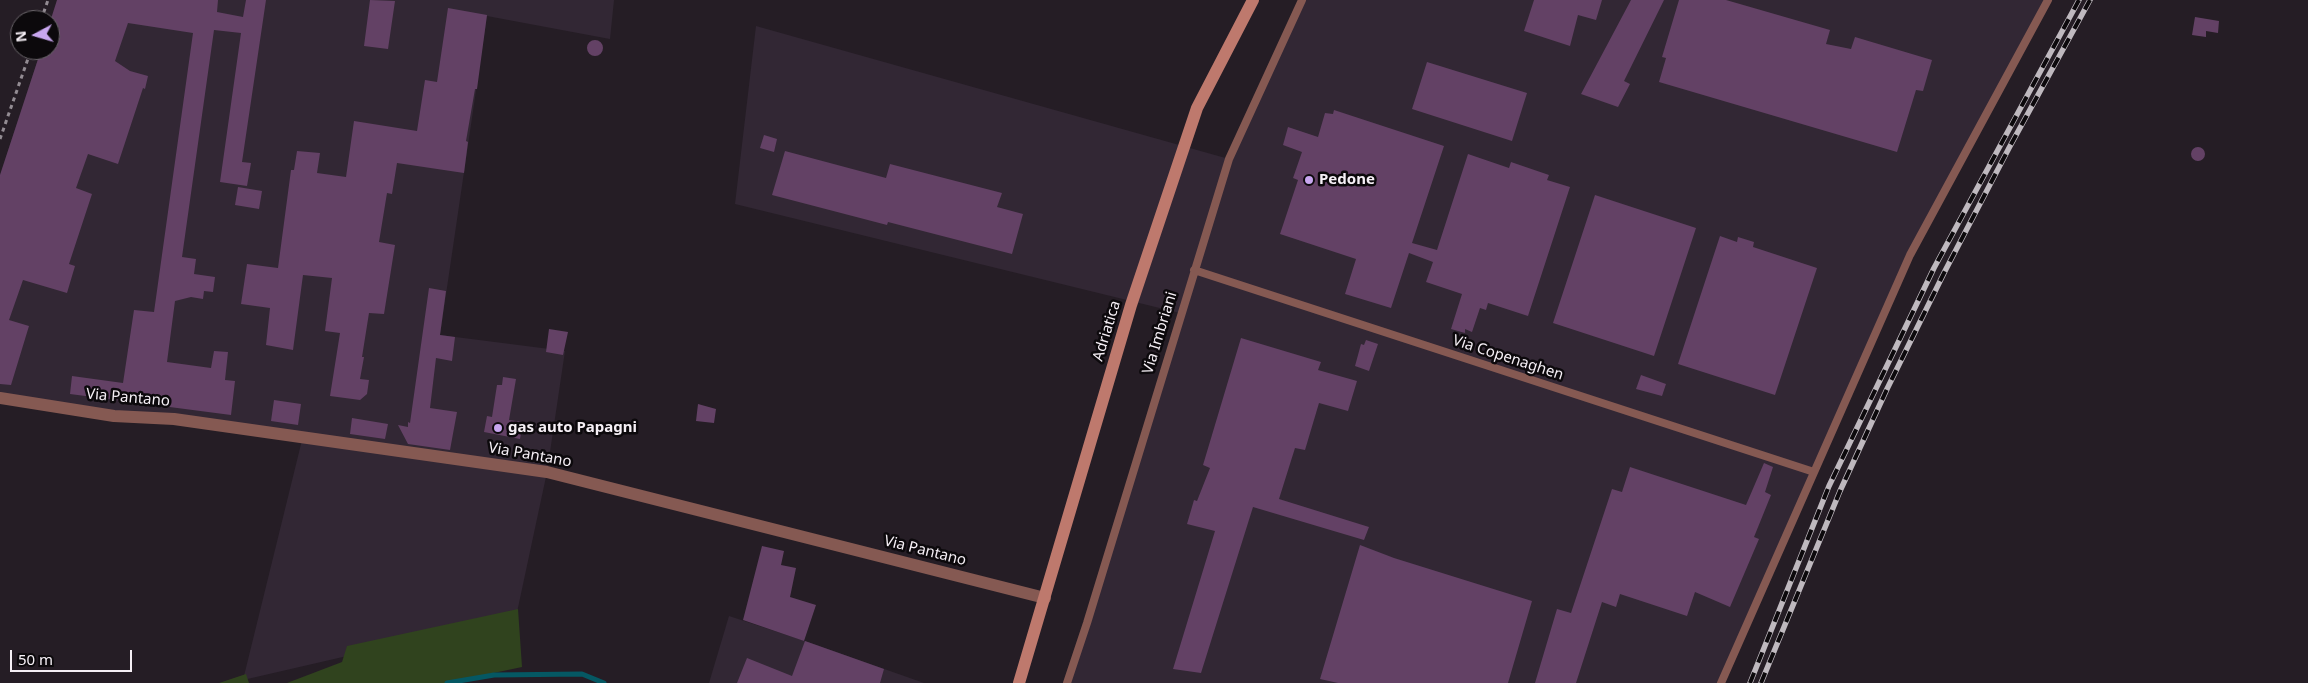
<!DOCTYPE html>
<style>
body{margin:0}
#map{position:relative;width:2308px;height:683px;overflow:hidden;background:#251d25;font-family:"Noto Sans",sans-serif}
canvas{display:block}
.north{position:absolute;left:10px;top:10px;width:50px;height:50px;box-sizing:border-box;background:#0c090c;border:1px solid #6a656a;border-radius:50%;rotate:264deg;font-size:14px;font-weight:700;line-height:20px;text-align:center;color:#f6f0f6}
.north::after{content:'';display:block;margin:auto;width:18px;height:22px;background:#c8a6ef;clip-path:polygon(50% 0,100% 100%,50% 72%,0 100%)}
.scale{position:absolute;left:10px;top:650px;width:122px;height:22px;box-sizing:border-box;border:2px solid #f6f0f6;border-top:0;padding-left:6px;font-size:15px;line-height:18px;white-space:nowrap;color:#f6f0f6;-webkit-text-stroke:4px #0c090c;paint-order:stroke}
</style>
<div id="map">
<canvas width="2308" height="683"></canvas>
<div class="north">N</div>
<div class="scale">50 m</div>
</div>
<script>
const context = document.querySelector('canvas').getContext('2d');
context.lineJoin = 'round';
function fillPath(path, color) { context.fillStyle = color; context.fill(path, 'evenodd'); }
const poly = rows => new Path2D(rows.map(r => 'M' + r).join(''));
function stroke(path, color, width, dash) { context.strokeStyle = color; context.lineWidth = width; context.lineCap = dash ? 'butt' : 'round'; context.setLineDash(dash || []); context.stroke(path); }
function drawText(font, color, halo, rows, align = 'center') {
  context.font = font + ' "Noto Sans",sans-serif'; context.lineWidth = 5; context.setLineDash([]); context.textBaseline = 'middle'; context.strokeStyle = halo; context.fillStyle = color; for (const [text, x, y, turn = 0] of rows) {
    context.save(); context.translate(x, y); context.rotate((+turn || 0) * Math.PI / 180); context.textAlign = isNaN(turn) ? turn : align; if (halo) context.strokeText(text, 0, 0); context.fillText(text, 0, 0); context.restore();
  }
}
fillPath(poly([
 [57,0,614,0,610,39,487,16,440,335,565,351,547,472,516,617,243,680,303,436,0,398,0,175,41,50,50,50],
 [1302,0,2048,0,1910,255,1721,683,1066,683,1180,313,735,204,756,26,1229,159],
 [729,616,805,641,924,683,709,683]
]), '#322734');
fillPath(poly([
 [518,609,522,667,446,683,287,683,342,662,347,646],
 [246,674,249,683,218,683,219,683]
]), '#30431e');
stroke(poly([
 [447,683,494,675,582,674,604,683]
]), '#055863', 5);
fillPath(poly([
 [57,0,218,0,217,12,243,17,246,0,266,0,242,162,251,163,247,186,220,182,241,33,214,30,182,257,196,259,194,274,215,277,213,292,204,291,203,299,191,297,175,301,167,362,211,368,214,351,228,352,225,380,235,381,231,415,70,394,72,376,123,383,134,310,154,312,193,33,128,23,115,61,130,71,148,76,145,89,143,88,118,164,88,154,76,188,92,194,69,264,75,266,67,293,23,280,9,320,29,326,11,385,0,384,0,175,41,50,50,50,50,22],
 [370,0,395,1,388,49,364,46],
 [1534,0,1602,0,1596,20,1578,15,1570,46,1524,31],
 [1631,0,1664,0,1624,81,1630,84,1618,107,1581,94],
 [1679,0,1726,0,1830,30,1826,44,1851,49,1855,37,1932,60,1923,91,1916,90,1897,152,1659,82,1666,58,1662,57],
 [448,8,487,15,477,89,475,89,466,141,468,142,464,173,397,163,392,194,387,193,379,242,395,245,384,314,369,313,362,357,364,357,360,379,369,380,367,394,360,400,330,396,340,333,325,331,332,278,303,275,293,350,266,345,270,308,241,304,247,264,278,268,291,170,294,170,297,151,320,153,317,173,346,177,354,121,417,131,425,80,437,82],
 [2195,17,2219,21,2218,33,2206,31,2206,37,2192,35],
 '587 48a8 8 0 1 1 16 0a8 8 0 1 1-16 0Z',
 [1427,62,1527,93,1512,141,1412,109],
 [1334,110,1444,146,1412,243,1437,250,1468,154,1509,168,1511,162,1549,175,1547,180,1570,187,1528,316,1488,303,1486,310,1480,308,1472,332,1465,329,1465,333,1451,329,1462,294,1426,282,1433,262,1409,253,1391,308,1345,294,1356,259,1280,234,1298,180,1293,178,1302,152,1283,145,1288,127,1318,137,1325,113,1333,114],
 [764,135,777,139,774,152,760,148],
 '2191 154a7 7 0 1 1 14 0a7 7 0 1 1-14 0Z',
 [785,151,886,178,890,164,1002,193,997,207,1023,214,1012,254,888,222,887,225,772,195],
 [238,187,262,191,259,209,235,205],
 [1595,195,1696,228,1654,356,1553,323],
 [1720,236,1737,242,1738,237,1754,242,1753,247,1817,268,1775,395,1678,364],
 [429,288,446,291,440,335,455,337,452,361,436,358,430,408,457,412,450,450,408,444,398,425,408,427,408,422,410,423],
 [549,329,568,332,563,355,546,352],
 [1241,338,1321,362,1318,370,1357,381,1348,411,1319,403,1305,450,1295,448,1279,499,1369,527,1364,540,1253,507,1201,673,1173,669,1215,531,1187,524,1194,500,1197,501,1210,468,1203,465],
 [1366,340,1378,344,1369,371,1355,366,1361,344,1364,345],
 [1641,375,1666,384,1662,396,1636,389],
 [503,377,516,379,509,420,523,422,520,439,484,432,487,416,492,417,497,385,502,385],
 [274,400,301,404,298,425,271,421],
 [698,404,716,409,714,423,696,421],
 [352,418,388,424,385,439,350,434],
 [1764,463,1773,467,1765,492,1771,495,1754,537,1759,539,1730,607,1695,592,1687,616,1620,594,1616,607,1602,602,1576,683,1535,683,1557,609,1571,613,1612,489,1622,492,1630,467,1746,505],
 [1360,545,1394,558,1532,601,1508,683,1338,683,1320,679],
 [762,546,784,551,781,565,796,568,790,597,816,605,804,641,743,620],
 [805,641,884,669,880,683,737,683,747,658,792,676]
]), '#634165');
stroke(poly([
 [41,20,48,0],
 [0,139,31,50]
]), '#938c93', 3, [4, 4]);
stroke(poly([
 [1194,270,1814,472],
 [1067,683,1087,623,1229,159,1302,0],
 [1721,683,1910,255,2048,0]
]), '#855952', 8);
stroke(poly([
 [0,398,114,416,174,419,547,472,1045,598]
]), '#855952', 12);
stroke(poly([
 [1019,683,1131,305,1197,108,1253,0]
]), '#be796d', 12);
const rail = poly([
 [1750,683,1829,486,1934,268,2079,0],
 [1761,683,1840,491,1887,389,1945,271,2009,148,2090,0]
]);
stroke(rail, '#bfb9bf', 5.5);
stroke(rail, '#0c090c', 4, [11]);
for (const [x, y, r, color] of [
 [1309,180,5,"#c8a6ef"],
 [498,428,5,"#c8a6ef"]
]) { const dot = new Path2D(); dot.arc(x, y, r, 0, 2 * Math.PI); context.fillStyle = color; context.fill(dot); stroke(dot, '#0c090c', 2); }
drawText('bold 15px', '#f6f0f6', '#0c090c', [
 ["Pedone",1319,180],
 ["gas auto Papagni",508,428]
], 'left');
drawText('15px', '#f6f0f6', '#0c090c', [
 ["Adriatica",1107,331,-73],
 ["Via Imbriani",1160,333,-73],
 ["Via Copenaghen",1508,358,18],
 ["Via Pantano",128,398,5],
 ["Via Pantano",530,455,10],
 ["Via Pantano",925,551,14]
]);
</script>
